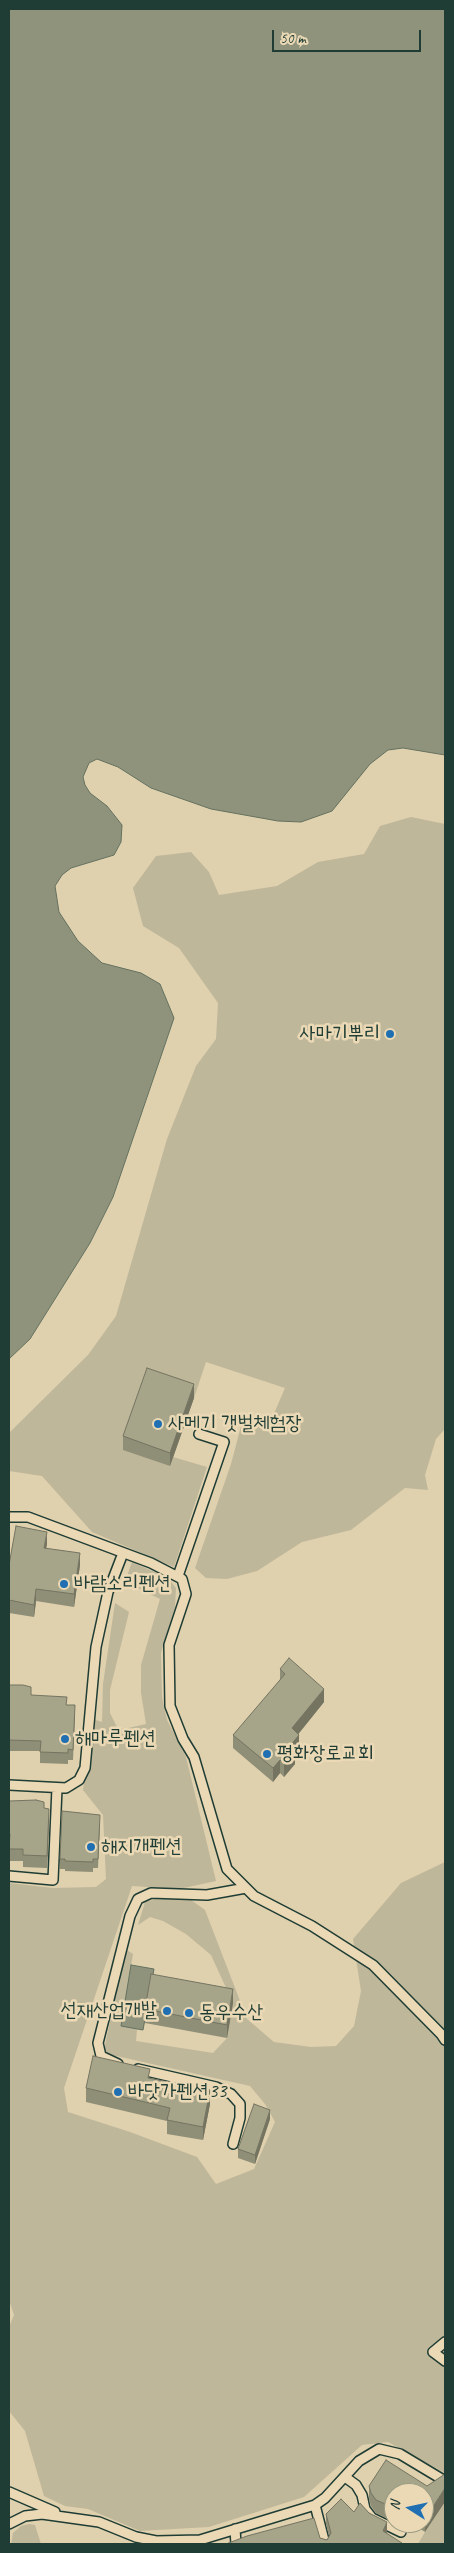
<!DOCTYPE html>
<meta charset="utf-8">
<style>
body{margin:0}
#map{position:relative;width:454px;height:2553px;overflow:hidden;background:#dfd0ae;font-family:Caveat,sans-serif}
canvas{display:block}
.frame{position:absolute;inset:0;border:10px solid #1f3d34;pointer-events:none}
.north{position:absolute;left:384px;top:2483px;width:50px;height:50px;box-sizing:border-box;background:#ebd9b6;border:1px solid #999b82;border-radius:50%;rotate:280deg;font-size:14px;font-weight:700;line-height:20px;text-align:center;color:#1f3d34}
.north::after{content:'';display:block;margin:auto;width:18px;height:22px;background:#1f6fb2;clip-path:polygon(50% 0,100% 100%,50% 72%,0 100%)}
.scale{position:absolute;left:272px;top:30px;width:149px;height:22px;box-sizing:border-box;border:2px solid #1f3d34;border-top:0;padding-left:6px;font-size:15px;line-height:18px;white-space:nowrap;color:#1f3d34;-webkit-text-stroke:4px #ebd9b6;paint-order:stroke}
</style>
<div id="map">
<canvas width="454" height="2553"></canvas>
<div class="frame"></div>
<div class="north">N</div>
<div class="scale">50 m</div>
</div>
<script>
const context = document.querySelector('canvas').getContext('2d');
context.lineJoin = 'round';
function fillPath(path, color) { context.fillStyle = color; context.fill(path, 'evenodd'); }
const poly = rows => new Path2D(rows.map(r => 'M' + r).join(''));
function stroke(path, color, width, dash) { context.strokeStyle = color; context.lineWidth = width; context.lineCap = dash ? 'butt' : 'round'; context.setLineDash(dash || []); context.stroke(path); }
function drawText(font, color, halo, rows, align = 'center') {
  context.font = font + ' Caveat,"Poor Story",sans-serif'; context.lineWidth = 5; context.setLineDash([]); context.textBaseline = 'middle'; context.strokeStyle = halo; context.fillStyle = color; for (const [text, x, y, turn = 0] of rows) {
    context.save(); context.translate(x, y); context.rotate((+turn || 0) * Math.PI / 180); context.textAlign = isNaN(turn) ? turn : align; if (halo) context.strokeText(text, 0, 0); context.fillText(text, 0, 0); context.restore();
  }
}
fillPath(poly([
 [411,817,445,824,445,1429,436,1439,425,1475,428,1490,405,1488,351,1530,302,1542,257,1571,227,1579,206,1578,195,1568,231,1464,244,1415,270,1423,285,1388,206,1362,194,1398,147,1381,170,1466,173,1457,207,1467,174,1567,92,1532,42,1476,9,1471,9,1433,88,1355,116,1316,167,1139,196,1066,216,1039,218,1003,179,948,143,926,133,888,156,856,191,852,209,872,219,895,277,886,318,862,364,854,380,826],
 [132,1562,168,1578,176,1588,175,1607,161,1653,162,1697,167,1720,186,1757,216,1881,179,1889,132,1886,64,2088,68,2112,130,2132,197,2157,216,2184,254,2169,275,2122,265,2104,250,2086,112,2055,104,2050,125,1949,133,1954,121,2025,137,2029,136,2041,213,2053,227,2038,233,2003,211,1955,186,1934,163,1921,150,1917,138,1925,145,1902,163,1897,191,1900,205,1910,247,2019,274,2042,311,2047,336,2046,354,2026,361,1991,353,1939,401,1883,445,1862,445,2473,388,2442,362,2445,304,2497,209,2527,140,2531,88,2509,65,2506,44,2496,25,2431,9,2411,9,2327,14,2315,9,2300,9,1883,53,1888,96,1887,106,1879,103,1815,83,1790,92,1719,102,1722,103,1684,115,1603,129,1612,110,1690,110,1713,117,1727,124,1729,146,1724,141,1693,141,1665,160,1599,125,1582],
 [445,2502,445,2544,418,2544,425,2532],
 [29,2524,35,2525,41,2544,11,2544,13,2533,21,2526]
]), '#bfb79a');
const water = poly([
 [9,9,445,9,445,755,403,748,388,750,370,764,332,811,301,822,278,821,211,809,151,788,118,767,97,759,89,763,83,777,85,785,90,793,107,806,122,825,121,842,114,855,71,868,62,875,55,886,59,912,78,941,102,963,141,973,160,984,174,1018,113,1197,90,1243,30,1339,9,1359,9,9],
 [131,1965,154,1969,143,2030,121,2026,131,1965]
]);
fillPath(water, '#90937c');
stroke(water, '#63715f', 1);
const lane = poly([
 [9,1517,28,1517,151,1563,182,1579,186,1594,169,1645,170,1706,183,1739,194,1757,227,1869,254,1896,312,1926,373,1965,441,2034,445,2040],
 [178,1576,224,1442,199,1434],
 [9,1785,66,1788,79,1780,85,1768,96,1647,108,1592,123,1553],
 [9,1876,53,1880,57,1788],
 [118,2064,101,2056,98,2043,130,1916,138,1899,151,1893,207,1895,246,1888],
 [138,2069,216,2087,231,2094,240,2104,240,2118,233,2144],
 [445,2342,433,2352,445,2361],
 [345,2477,356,2485,362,2495,365,2509,372,2518,401,2532],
 [9,2492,55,2512],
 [315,2505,325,2544],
 [9,2524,25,2516,42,2514,99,2522,136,2537,156,2541,200,2540,315,2505,325,2498,359,2461,379,2449,400,2454,445,2481],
 [235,2529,236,2544]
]);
stroke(lane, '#1f3d34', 12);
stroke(lane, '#ebd9b6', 9);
fillPath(poly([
 [194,1398,170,1466,123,1450,123,1436],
 [47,1544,46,1548,80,1565,74,1607,36,1601,34,1617,9,1613,9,1565],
 [280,1669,324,1702,298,1734,299,1748,295,1753,295,1764,284,1777,280,1773,273,1782,233,1748,233,1735,280,1681],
 [9,1685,31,1695,67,1705,75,1716,73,1760,68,1760,68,1764,40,1763,40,1751,9,1751],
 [9,1801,44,1808,49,1821,47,1868,23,1867,23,1861,9,1861],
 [100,1824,98,1868,93,1868,93,1872,65,1871,65,1869,60,1869,60,1859],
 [233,2003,227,2038,145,2023,145,2009],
 [86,2088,210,2104,203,2140,167,2134,167,2121,86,2102],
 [270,2119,255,2164,238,2158,238,2149],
 [369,2486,427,2486,425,2532,411,2523,424,2523,424,2493,394,2493,394,2515,392,2521,376,2513,371,2506,369,2499],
 [354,2512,369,2513,387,2532,386,2533,402,2544,226,2544,320,2538,327,2540,329,2536,326,2524,326,2514]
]), '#8f8e77');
fillPath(poly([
 [194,1384,194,1398,170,1466,170,1453],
 [47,1532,47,1544,44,1560,44,1548],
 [80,1553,80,1565,74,1607,74,1594],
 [36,1589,36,1601,34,1617,34,1605],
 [324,1689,324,1702,292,1742,292,1728],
 [299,1735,299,1748,295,1753,295,1764,284,1777,284,1763,290,1746],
 [280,1760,280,1773,273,1782,273,1768],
 [49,1809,49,1821,47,1868,47,1856],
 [233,1989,233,2003,227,2038,227,2025],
 [210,2090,210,2104,203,2140,203,2127],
 [270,2110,270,2119,255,2164,255,2155],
 [445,2488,445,2502,425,2532,425,2519],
 [394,2502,394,2515,392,2521,392,2507],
 [387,2522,387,2532,383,2541,383,2531]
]), '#747461');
const building = poly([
 [147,1368,194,1384,170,1453,123,1436,147,1368],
 [16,1526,47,1532,44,1548,80,1553,74,1594,36,1589,34,1605,9,1600,9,1565,16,1526],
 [289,1658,324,1689,292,1728,299,1735,290,1746,295,1750,284,1763,280,1760,273,1768,233,1735,285,1674,280,1669,289,1658],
 [9,1685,23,1685,31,1687,31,1695,67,1697,66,1705,75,1705,73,1750,68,1749,68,1753,40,1752,41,1741,9,1740,9,1685],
 [36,1800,44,1802,44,1808,49,1809,47,1856,23,1855,23,1849,9,1849,10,1834,9,1834,9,1801,36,1800],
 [62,1811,100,1815,98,1859,93,1859,93,1862,65,1861,65,1859,60,1859,62,1811],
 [151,1974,233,1989,227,2025,145,2009,151,1974],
 [93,2056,150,2069,148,2078,210,2090,203,2127,167,2120,170,2108,86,2088,93,2056],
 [254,2104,270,2110,255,2155,238,2149,254,2104],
 [386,2460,427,2486,445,2474,445,2488,425,2519,424,2518,424,2493,394,2493,394,2502,392,2507,376,2500,371,2493,369,2486,386,2460],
 [341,2499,354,2512,360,2503,369,2513,387,2522,383,2531,402,2543,402,2544,226,2544,247,2536,314,2518,320,2538,327,2540,331,2533,326,2514,341,2499]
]);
fillPath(building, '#a6a58a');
stroke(building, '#747461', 1);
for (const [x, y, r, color] of [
 [390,1034,5,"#1f6fb2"],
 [158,1424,5,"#1f6fb2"],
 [64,1584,5,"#1f6fb2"],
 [65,1739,5,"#1f6fb2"],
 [267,1754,5,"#1f6fb2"],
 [91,1847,5,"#1f6fb2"],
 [167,2011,5,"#1f6fb2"],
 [189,2013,5,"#1f6fb2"],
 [118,2092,5,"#1f6fb2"]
]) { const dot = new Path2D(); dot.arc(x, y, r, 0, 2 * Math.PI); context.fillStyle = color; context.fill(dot); stroke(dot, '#ebd9b6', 2); }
drawText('20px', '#1f3d34', '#ebd9b6', [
 ["사마기뿌리",380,1034,"right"],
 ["사메기 갯벌체험장",168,1424],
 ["바람소리펜션",74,1584],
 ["해마루펜션",75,1739],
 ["평화장로교회",277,1754],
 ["해지개펜션",101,1847],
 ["선재산업개발",157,2011,"right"],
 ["동우수산",199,2013],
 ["바닷가펜션33",128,2092]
], 'left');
</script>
